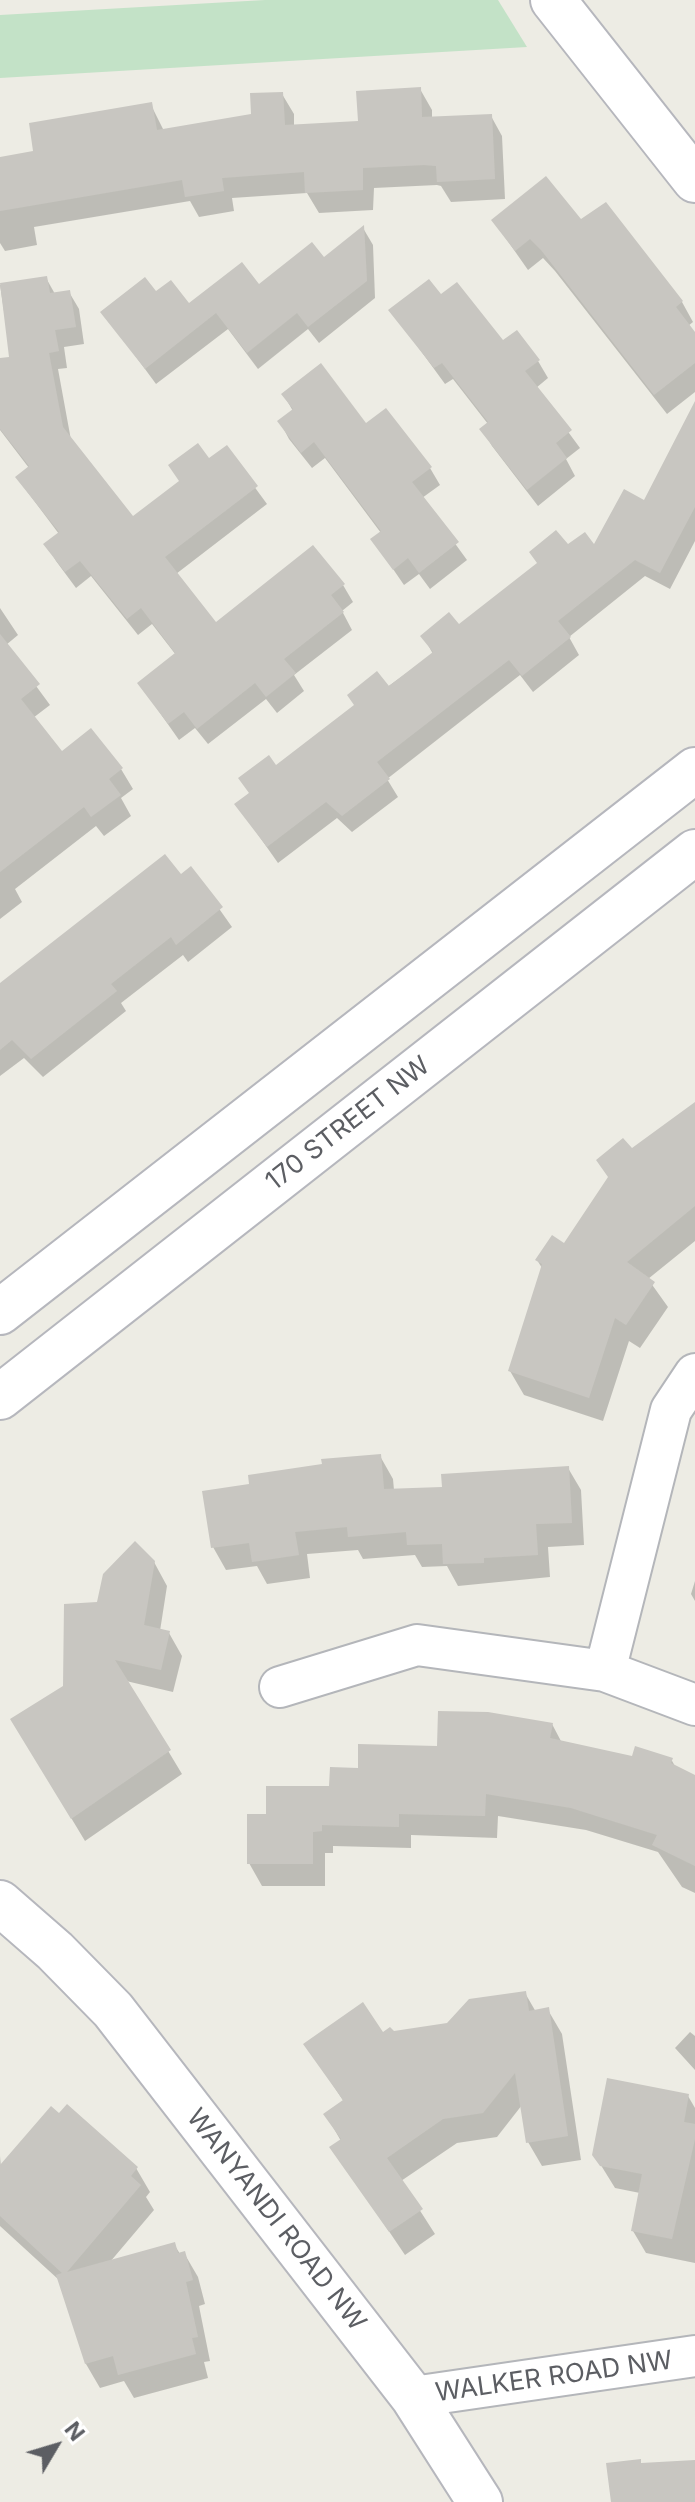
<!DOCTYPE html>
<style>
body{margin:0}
#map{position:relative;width:695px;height:2502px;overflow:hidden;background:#edece4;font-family:Inter,sans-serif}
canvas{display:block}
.north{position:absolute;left:16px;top:2406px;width:80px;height:80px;-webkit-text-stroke:6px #fff;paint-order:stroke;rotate:52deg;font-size:22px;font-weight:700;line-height:32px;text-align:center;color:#5c5e63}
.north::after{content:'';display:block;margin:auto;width:28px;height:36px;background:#5c5e63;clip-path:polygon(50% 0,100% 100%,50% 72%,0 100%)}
</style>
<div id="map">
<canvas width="695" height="2502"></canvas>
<div class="north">N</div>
</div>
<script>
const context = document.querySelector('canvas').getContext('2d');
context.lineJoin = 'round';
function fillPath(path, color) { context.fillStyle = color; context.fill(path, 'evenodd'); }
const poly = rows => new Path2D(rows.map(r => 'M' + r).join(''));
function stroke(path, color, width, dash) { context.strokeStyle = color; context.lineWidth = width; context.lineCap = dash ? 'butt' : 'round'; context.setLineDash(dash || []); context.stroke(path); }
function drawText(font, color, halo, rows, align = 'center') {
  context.font = font + ' Inter,sans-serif'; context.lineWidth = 6; context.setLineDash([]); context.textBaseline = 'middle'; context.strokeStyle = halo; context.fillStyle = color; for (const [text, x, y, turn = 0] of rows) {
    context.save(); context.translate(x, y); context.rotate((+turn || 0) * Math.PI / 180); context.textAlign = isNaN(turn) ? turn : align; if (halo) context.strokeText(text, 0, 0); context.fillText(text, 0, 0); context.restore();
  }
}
fillPath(poly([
 [265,0,498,0,527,47,0,78,0,15]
]), '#c3e2c7');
fillPath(poly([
 [420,89,432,110,432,119,491,116,502,136,505,199,451,202,441,186,437,185,374,188,373,210,319,213,307,193,232,198,234,211,199,217,190,201,34,227,37,245,5,251,0,243,0,159,36,153,151,105,164,131,253,115,282,94,294,114,294,126,360,123],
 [493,220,580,222,682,302,693,322,688,326,695,335,695,392,667,414,555,271,543,258,528,270],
 [363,228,373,245,375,298,319,343,308,329,258,369,228,329,156,384,103,312,156,293,188,305,259,287,324,259],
 [46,278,55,294,69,292,79,309,84,344,64,347,67,368,58,369,71,440,132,519,226,448,267,504,176,574,216,625,343,585,353,602,342,611,352,630,294,675,304,691,277,713,266,699,208,744,195,728,179,740,139,683,176,655,152,624,138,635,91,576,76,588,56,561,46,544,59,534,17,478,29,468,0,430,0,360,11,358,0,285],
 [440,297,502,343,538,361,548,378,536,388,580,448,566,459,575,476,538,506,492,446,482,429,488,424,453,379,445,384,391,310],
 [283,394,366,426,430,468,440,485,422,498,467,560,430,589,419,574,404,585,373,540,381,533,325,458,312,468,289,439,280,422,293,411],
 [695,424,695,541,670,589,645,576,569,637,579,655,533,692,520,675,387,779,398,797,352,832,337,818,278,863,237,805,275,768,433,654,423,636,458,627,568,547,595,547,645,503],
 [0,608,18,635,6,645,50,705,33,718,61,754,121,769,133,789,121,798,131,816,104,836,96,826,15,889,22,902,0,919],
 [191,869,232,927,188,962,183,955,121,1003,126,1011,43,1077,24,1058,0,1076,0,986],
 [695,1105,695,1241,648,1279,668,1307,640,1348,629,1341,603,1421,524,1395,510,1371,542,1268,537,1260,564,1246,631,1151],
 [380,1456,393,1479,394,1490,444,1489,568,1468,581,1490,584,1545,548,1547,550,1577,458,1586,447,1566,422,1567,415,1555,363,1559,358,1550,307,1554,310,1578,267,1584,257,1566,226,1570,213,1547,251,1486],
 [154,1562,167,1586,160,1631,169,1633,182,1656,173,1692,126,1681,182,1774,85,1841,26,1743,65,1687,98,1604],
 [695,1581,695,1601,691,1594],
 [552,1724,562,1743,634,1758,671,1759,676,1768,695,1777,695,1893,682,1887,658,1852,586,1830,498,1816,497,1838,411,1835,411,1848,333,1846,333,1853,325,1853,325,1886,262,1886,249,1863,268,1816,331,1788,360,1770,439,1748],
 [525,1993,536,2012,548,2010,562,2034,581,2160,542,2166,528,2142,522,2105,497,2137,457,2143,401,2181,435,2234,405,2255,332,2147,341,2141,326,2115,344,2102,306,2044,448,2025],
 [690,2032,695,2036,695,2070,675,2048],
 [688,2096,695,2108,695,2263,646,2253,633,2231,640,2193,615,2188,594,2154],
 [0,2156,1,2168,136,2168,150,2192,146,2197,154,2210,110,2262,174,2244,180,2254,184,2253,198,2277,205,2304,199,2306,210,2361,204,2362,208,2378,134,2398,124,2381,100,2388,86,2364,59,2280,0,2226]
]), '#0003');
fillPath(poly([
 [421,87,422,117,492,114,495,179,437,182,436,166,424,165,363,168,363,190,305,193,304,172,222,178,224,191,185,197,182,180,0,211,0,157,33,151,29,123,152,102,157,130,251,114,250,93,283,92,285,125,358,121,356,91],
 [546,176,581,219,606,202,683,301,676,307,695,332,695,363,654,395,541,250,530,239,515,251,491,220],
 [364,225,367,281,308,327,297,313,247,353,216,313,145,369,100,312,145,277,156,291,171,280,189,303,242,262,259,284,312,242,324,257],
 [47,276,50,293,70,290,76,327,55,330,59,351,49,353,63,427,133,516,179,481,168,465,198,443,209,458,227,445,258,486,165,557,216,622,313,545,345,584,331,595,344,612,284,659,296,673,266,697,255,683,197,729,184,712,168,724,137,683,175,653,141,608,127,619,80,561,65,572,43,544,59,532,15,477,29,466,0,429,0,358,9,357,0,283],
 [429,279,441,294,457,282,503,340,517,330,540,360,525,371,572,430,556,443,567,458,527,490,479,429,488,422,442,363,434,368,388,310],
 [321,363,366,423,386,408,432,467,412,482,459,542,419,573,408,558,393,570,370,539,381,531,314,442,301,453,277,421,293,409,281,394],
 [695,401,695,507,660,573,635,560,558,621,571,637,522,676,509,660,377,762,390,779,342,816,326,802,267,847,234,804,249,793,238,778,269,755,276,765,354,705,347,695,377,671,389,686,433,652,420,636,449,612,459,624,537,563,529,552,556,530,568,544,585,532,594,544,624,489,644,500],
 [0,634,40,684,21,699,62,751,91,728,123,768,109,779,121,795,91,817,84,807,0,872],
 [165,854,181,874,191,866,223,907,176,945,171,937,111,984,117,991,31,1059,12,1040,0,1050,0,983],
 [695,1102,695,1206,627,1262,655,1282,626,1325,615,1318,589,1398,508,1371,542,1264,535,1260,552,1235,564,1243,608,1177,596,1160,623,1138,632,1148],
 [381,1454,384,1489,442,1487,441,1474,569,1466,572,1523,536,1524,538,1555,484,1558,484,1563,443,1564,442,1544,407,1545,406,1532,348,1537,347,1527,295,1532,299,1555,252,1562,249,1543,211,1548,202,1491,249,1484,248,1475,322,1464,321,1459],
 [135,1541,155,1561,144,1625,170,1631,161,1670,115,1660,171,1750,71,1819,10,1719,63,1686,64,1604,97,1602,103,1574],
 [438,1711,488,1712,553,1723,550,1738,632,1756,635,1746,673,1758,671,1763,695,1775,695,1866,652,1845,657,1835,571,1808,486,1794,485,1816,399,1814,399,1827,322,1825,322,1831,313,1832,313,1864,247,1864,247,1814,266,1814,266,1786,329,1786,330,1767,358,1768,358,1744,437,1746],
 [526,1991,529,2011,549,2007,568,2136,526,2143,515,2073,483,2113,443,2119,387,2158,423,2209,389,2232,329,2147,341,2139,323,2114,343,2100,303,2044,363,2002,383,2032,390,2027,394,2031,447,2023,469,1999],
 [607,2078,689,2094,684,2122,695,2124,695,2139,672,2239,631,2231,642,2174,600,2166,592,2155],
 [67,2104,138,2167,131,2176,141,2185,67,2272,175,2242,178,2253,185,2251,193,2280,186,2282,198,2337,192,2338,196,2354,118,2375,113,2356,85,2364,56,2275,62,2273,0,2216,0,2165,51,2106,59,2113],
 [641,2459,641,2463,695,2460,695,2502,611,2502,606,2463]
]), '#c8c6c1');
const street = poly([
 [605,1671,671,1410,695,1374],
 [280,1687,417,1645,605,1671,695,1705],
 [413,2397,695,2356]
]);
const secondary = poly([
 [553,0,695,180],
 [0,1312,695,770],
 [0,1397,695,852],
 [0,1903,55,1951,113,2010,413,2397,480,2502]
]);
stroke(street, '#b4b6ba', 44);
stroke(secondary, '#b6b7bd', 48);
stroke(street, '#fff', 40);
stroke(secondary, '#fff', 44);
drawText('26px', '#5c5e63', '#fff', [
 ["170 STREET NW",348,1124,-38],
 ["WANYANDI ROAD NW",276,2220,52],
 ["WALKER ROAD NW",554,2377,-8]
]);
</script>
